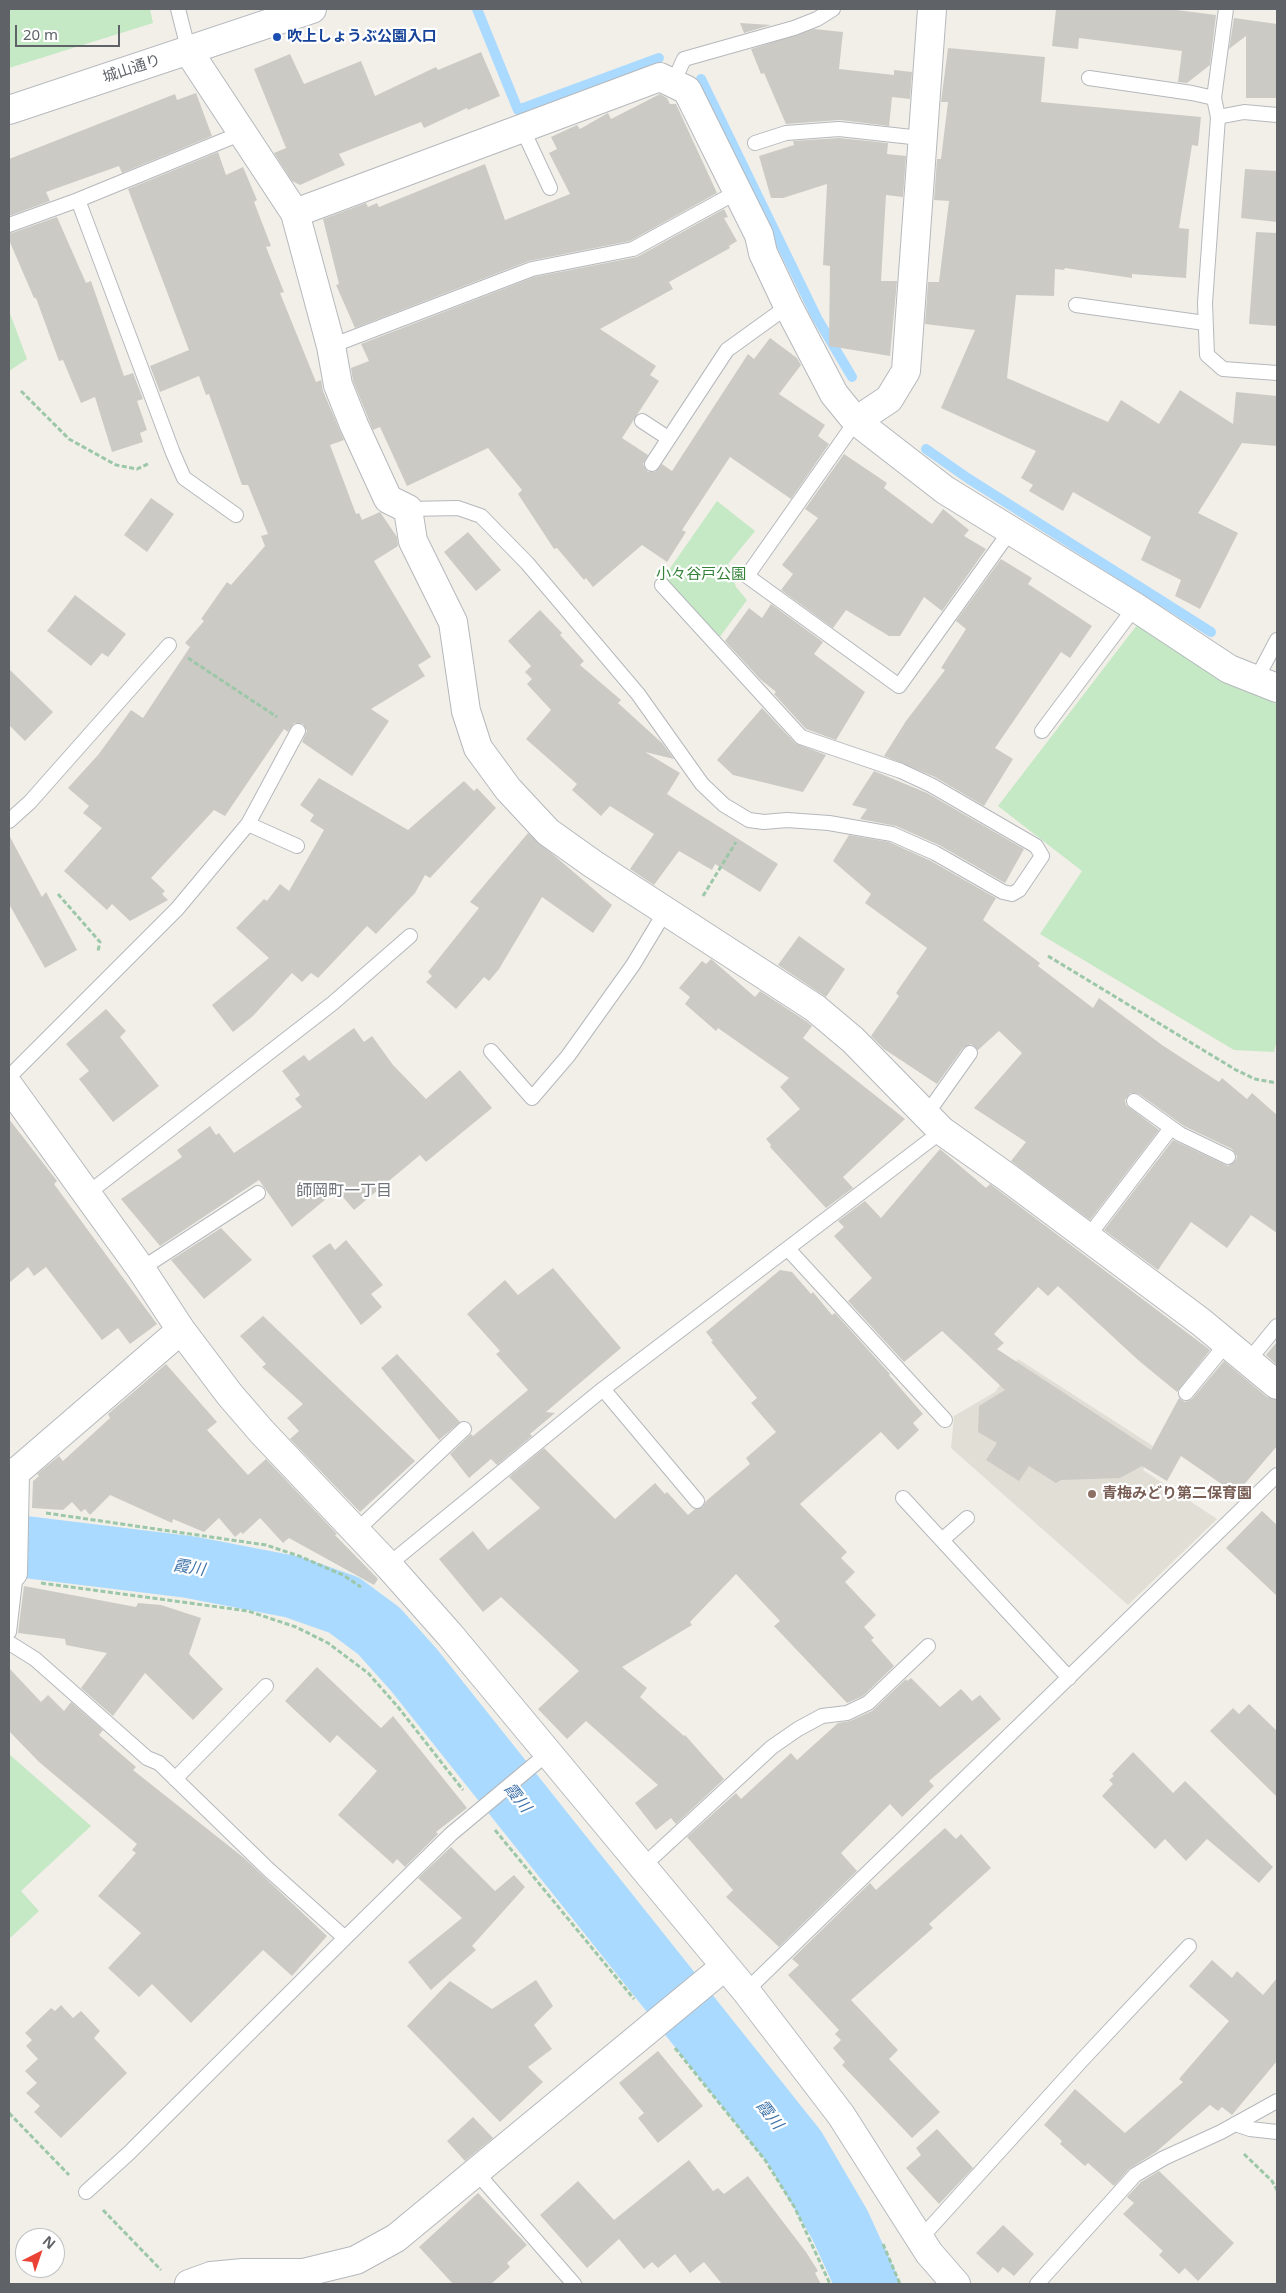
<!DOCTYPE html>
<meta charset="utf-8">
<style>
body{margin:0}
#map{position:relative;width:1286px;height:2293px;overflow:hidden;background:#f1efe8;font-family:"Noto Sans",sans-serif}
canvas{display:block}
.frame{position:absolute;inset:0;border:10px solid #5f6368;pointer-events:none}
.north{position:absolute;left:15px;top:2228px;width:50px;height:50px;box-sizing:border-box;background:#fff;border:1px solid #bfc1c3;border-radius:50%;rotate:41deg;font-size:14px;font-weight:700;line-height:20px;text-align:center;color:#5f6368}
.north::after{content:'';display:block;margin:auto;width:18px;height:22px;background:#ea4335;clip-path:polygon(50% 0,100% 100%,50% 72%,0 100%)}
.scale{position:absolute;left:15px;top:25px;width:105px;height:22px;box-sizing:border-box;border:2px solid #5f6368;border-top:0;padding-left:6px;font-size:15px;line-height:18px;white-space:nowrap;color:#5f6368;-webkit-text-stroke:4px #fff;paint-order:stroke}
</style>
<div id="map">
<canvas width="1286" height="2293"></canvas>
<div class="frame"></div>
<div class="north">N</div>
<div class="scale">20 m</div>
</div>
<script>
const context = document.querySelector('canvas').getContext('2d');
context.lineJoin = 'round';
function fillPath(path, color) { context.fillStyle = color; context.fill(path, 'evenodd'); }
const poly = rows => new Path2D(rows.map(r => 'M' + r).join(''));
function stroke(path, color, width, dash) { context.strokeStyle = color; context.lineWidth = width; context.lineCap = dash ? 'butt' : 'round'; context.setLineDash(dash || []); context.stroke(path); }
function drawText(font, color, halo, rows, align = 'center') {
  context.font = font + ' "Noto Sans","Noto Sans JP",sans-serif'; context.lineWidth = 4.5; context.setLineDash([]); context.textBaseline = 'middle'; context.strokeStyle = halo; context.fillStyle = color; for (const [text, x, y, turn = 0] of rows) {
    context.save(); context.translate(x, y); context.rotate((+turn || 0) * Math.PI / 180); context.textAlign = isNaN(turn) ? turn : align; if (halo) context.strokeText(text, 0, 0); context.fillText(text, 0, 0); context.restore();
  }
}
fillPath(poly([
 [1018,1359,1153,1446,1143,1470,1217,1519,1128,1605,951,1448,954,1416,995,1392]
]), '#e1ded6');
fillPath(poly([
 [9,9,150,9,153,23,9,68],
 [9,311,27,359,9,371],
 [717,501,755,531,728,564,736,587,747,600,719,638,664,577],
 [1137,625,1233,686,1277,704,1277,1039,1274,1052,1234,1050,1040,934,1082,871,998,806],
 [9,1754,91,1826,21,1891,39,1911,9,1939]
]), '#c5e8c5');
stroke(poly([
 [477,9,518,110,659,58],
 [701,79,817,318,852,377],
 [926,449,969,479,1211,632]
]), '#aadaff', 10);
stroke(poly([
 [9,1545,189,1567,293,1587,344,1605,379,1631,414,1670,795,2148,840,2225,867,2284]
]), '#aadaff', 62);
fillPath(poly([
 [1056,9,1169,9,1216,15,1210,65,1187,83,1178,82,1182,51,1079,38,1078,49,1052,46],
 [1234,18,1277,24,1277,98,1246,98,1246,36,1229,49],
 [740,23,771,25,744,33],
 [814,29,843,32,839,69,894,75,894,70,912,72,910,99,892,97,889,126,840,120,786,124,764,73,761,74,751,49],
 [948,48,1045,57,1041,102,1201,117,1198,146,1192,145,1179,228,1189,229,1186,278,1132,274,1132,278,1065,268,1064,270,1055,269,1054,296,1016,295,1007,378,1108,422,1121,400,1159,424,1180,390,1233,424,1236,392,1277,396,1277,446,1242,443,1198,513,1238,533,1200,609,1175,596,1181,580,1141,560,1151,537,1073,492,1063,511,1029,491,1033,485,1021,478,1036,451,941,408,975,330,925,324,928,282,939,282,949,201,934,200,937,159,941,159,948,102,941,102],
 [481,52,500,96,468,110,467,108,424,128,421,122,339,154,345,165,300,185,292,181,274,153,286,148,254,69,290,54,304,84,361,61,375,96,436,67,438,70],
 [196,93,212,136,122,173,119,166,46,192,50,201,9,216,9,159,175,94,177,100],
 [660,94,667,98,670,104,676,104,717,193,630,241,529,261,355,328,336,285,339,284,323,219,366,203,368,207,377,203,379,207,485,164,505,220,570,194,549,153,557,149,551,137,577,125,580,129,608,113,611,119],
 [839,138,888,143,887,154,906,156,903,197,886,195,881,281,897,281,890,356,829,346,830,266,823,265,827,184,783,198,771,198,759,156,794,145,793,141],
 [218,152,226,175,243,167,257,200,254,202,271,246,266,247,284,292,280,293,316,382,321,380,323,391,344,440,330,445,356,514,359,513,362,520,380,512,397,537,398,546,374,561,431,657,418,665,425,676,371,709,389,721,352,776,302,742,307,731,303,724,294,723,288,732,284,729,225,816,214,810,151,878,165,891,162,894,168,900,130,921,112,904,107,910,64,871,102,828,83,813,89,806,68,788,98,755,131,710,143,718,190,647,185,643,204,621,201,619,227,582,231,585,265,546,261,536,268,534,248,485,242,485,209,394,206,395,199,376,160,392,150,366,189,350,128,189],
 [1245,169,1277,171,1277,222,1241,218],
 [724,209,728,217,724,218,737,241,729,246,730,248,669,282,673,289,600,329,656,366,650,375,659,381,622,438,648,455,643,464,648,472,655,472,662,464,672,471,748,354,754,359,770,338,797,358,801,365,779,394,825,425,818,436,829,444,791,499,730,457,682,530,686,532,667,562,642,545,593,587,586,578,584,580,557,548,554,549,518,494,522,490,488,448,407,486,380,427,373,430,353,381,351,368,369,361,361,344,534,277,637,257],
 [57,217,86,283,91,281,124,376,133,373,143,399,137,401,147,430,140,433,143,442,112,452,95,397,81,403,63,360,59,361,36,298,34,298,9,240,9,234],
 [1256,232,1277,233,1277,326,1249,324],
 [844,454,887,483,884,488,932,524,943,509,969,530,964,536,986,549,942,611,924,597,900,636,889,636,846,610,833,628,781,590,793,574,782,565,818,518,805,509],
 [151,498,174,514,147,552,124,535],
 [468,532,501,570,476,591,444,552],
 [1001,559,1032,578,1028,584,1092,626,1070,658,1061,652,995,748,1013,759,984,806,935,777,884,756,906,721,945,670,941,668,966,629,956,621],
 [75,595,126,634,108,657,102,653,91,666,47,631],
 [771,604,823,642,814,654,865,692,836,740,806,729,774,694,776,692,760,679,725,641,749,608,762,618],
 [540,610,562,633,560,635,584,661,580,665,621,700,618,703,662,743,674,759,645,752,680,773,667,794,778,864,760,892,715,864,712,870,679,851,654,885,630,869,654,834,610,806,601,816,572,790,577,784,526,739,551,710,527,684,532,679,525,672,531,666,508,641],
 [9,669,53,712,25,741,9,725],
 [762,708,795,743,826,755,803,792,733,775,717,760],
 [874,771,927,793,1024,849,1005,883,939,845,896,826,860,819,867,809,852,805],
 [319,778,408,830,464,781,474,791,477,788,496,808,430,878,425,875,415,893,376,934,367,926,318,978,311,973,302,982,292,973,253,1016,233,1032,212,1005,269,958,236,928,264,899,267,901,280,884,289,891,324,830,310,821,314,815,300,805],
 [528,833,612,905,593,933,542,897,499,969,489,981,484,977,456,1009,426,982,432,976,428,972,479,908,470,902],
 [9,835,42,897,46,892,77,950,45,968,9,904],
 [849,835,889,842,931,861,996,898,983,920,1040,963,1038,966,1093,1008,1099,998,1162,1045,1219,1082,1222,1078,1247,1099,1252,1093,1277,1115,1277,1233,1251,1215,1227,1248,1191,1222,1158,1270,1104,1230,1173,1140,1228,1166,1236,1160,1237,1156,1232,1149,1184,1126,1139,1094,1130,1093,1125,1100,1126,1105,1159,1130,1090,1220,1011,1161,1026,1142,974,1108,1022,1053,999,1031,978,1050,971,1044,963,1048,937,1084,884,1049,871,1036,899,996,896,993,927,948,865,903,871,894,833,861],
 [799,936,845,969,826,997,778,965],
 [711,959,755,997,760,991,806,1021,812,1026,803,1038,905,1119,843,1177,853,1188,826,1208,770,1147,771,1145,766,1139,800,1109,780,1087,789,1078,718,1028,716,1031,685,1004,690,997,679,988,702,961,706,964],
 [106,1009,126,1031,120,1037,159,1086,113,1122,79,1079,89,1071,66,1044],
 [354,1028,364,1042,372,1036,393,1065,426,1099,460,1070,492,1108,426,1162,420,1155,354,1210,337,1190,292,1227,259,1180,160,1246,121,1199,182,1157,177,1150,210,1126,216,1135,219,1133,234,1153,302,1107,295,1099,300,1095,282,1071,304,1055,309,1061],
 [9,1119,57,1181,54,1184,157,1324,130,1344,118,1328,102,1340,46,1267,34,1276,28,1267,9,1283],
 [940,1149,986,1188,990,1184,1002,1193,1210,1350,1177,1392,1138,1360,1058,1286,1048,1296,1038,1287,994,1334,1004,1343,997,1349,1151,1450,1179,1398,1185,1402,1192,1399,1224,1361,1267,1397,1277,1400,1277,1446,1236,1494,1181,1456,1167,1481,1142,1466,1120,1478,1061,1480,1056,1483,1029,1466,1019,1481,986,1460,997,1443,978,1432,979,1406,1005,1390,942,1331,904,1362,848,1301,872,1278,834,1236,844,1227,838,1221,865,1201,881,1218],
 [221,1228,252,1260,204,1299,171,1260],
 [346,1240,383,1285,371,1294,382,1307,361,1325,312,1256,330,1243,335,1250],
 [553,1268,621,1348,546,1412,555,1413,530,1434,532,1436,497,1465,491,1459,469,1478,450,1454,471,1434,473,1436,528,1390,496,1354,500,1351,467,1314,505,1280,518,1295],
 [780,1270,792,1272,811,1294,813,1292,832,1315,835,1313,890,1374,889,1375,923,1414,913,1423,919,1430,898,1450,881,1432,800,1504,847,1552,841,1558,855,1572,845,1582,876,1615,864,1627,874,1638,871,1640,894,1666,863,1696,847,1703,774,1626,780,1621,736,1574,690,1622,692,1625,622,1667,647,1688,640,1697,684,1736,685,1735,724,1779,676,1824,671,1818,656,1830,635,1803,658,1785,586,1721,567,1739,538,1709,579,1671,501,1597,483,1612,439,1559,473,1531,488,1550,540,1508,509,1477,544,1448,615,1519,655,1483,665,1494,667,1492,688,1515,695,1509,703,1507,706,1501,750,1464,746,1458,776,1432,751,1403,757,1398,711,1342,713,1341,706,1332],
 [263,1316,415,1461,360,1512,290,1439,299,1431,287,1418,303,1404,262,1367,266,1364,240,1336],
 [1277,1342,1277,1365,1266,1355],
 [397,1354,460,1422,439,1440,381,1368],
 [166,1364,217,1422,207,1430,248,1475,266,1459,337,1534,335,1535,378,1579,374,1585,289,1538,283,1543,260,1518,243,1534,241,1532,235,1537,219,1518,204,1532,173,1519,172,1523,110,1495,90,1515,85,1509,81,1512,72,1502,63,1510,32,1508,33,1481,39,1476,37,1474,59,1456,63,1461,110,1418,108,1414],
 [1262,1511,1277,1525,1277,1596,1226,1548],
 [24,1586,136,1607,138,1603,161,1605,201,1618,189,1654,223,1689,193,1720,145,1673,113,1716,81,1688,107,1653,66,1645,65,1639,18,1633],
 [317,1667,381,1728,393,1716,467,1808,436,1832,438,1834,405,1867,397,1859,393,1864,338,1815,377,1771,337,1735,330,1743,285,1701],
 [9,1668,41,1702,48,1695,64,1711,71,1702,103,1730,99,1735,136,1767,133,1770,244,1858,327,1936,292,1976,263,1950,191,2023,152,1984,139,1997,108,1968,141,1933,98,1896,136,1853,132,1850,137,1844,39,1762,9,1731],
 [911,1678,940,1707,961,1689,972,1701,980,1695,1001,1719,929,1781,934,1786,902,1817,890,1804,841,1853,857,1871,779,1947,726,1897,733,1890,687,1837,736,1793,741,1799,791,1753,797,1760,838,1723,850,1721,872,1711,906,1679,907,1681],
 [1249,1704,1277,1731,1277,1797,1210,1731,1233,1708,1239,1714],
 [1133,1752,1173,1793,1185,1781,1273,1867,1259,1883,1207,1839,1186,1861,1165,1839,1155,1849,1102,1796,1113,1784,1109,1780,1114,1776,1112,1774],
 [945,1828,956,1839,961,1834,991,1868,929,1924,933,1928,851,2000,898,2050,889,2059,940,2112,912,2138,842,2065,845,2062,833,2048,841,2040,835,2034,839,2030,788,1975,799,1965,792,1959,870,1883,876,1890],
 [451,1847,495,1891,514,1875,525,1887,472,1946,476,1950,431,1990,408,1962,462,1918,418,1878],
 [1212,1960,1232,1978,1237,1971,1263,1995,1277,1978,1277,2061,1232,2115,1222,2107,1218,2111,1210,2105,1156,2152,1129,2169,1114,2186,1088,2163,1085,2166,1060,2144,1062,2141,1044,2125,1075,2089,1125,2133,1183,2082,1179,2079,1229,2021,1189,1986],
 [536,1980,553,2006,534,2025,552,2049,528,2067,543,2082,500,2122,407,2026,450,1981,492,2009],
 [61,2005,73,2018,81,2011,100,2031,94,2038,127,2073,61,2138,34,2112,40,2106,26,2093,37,2083,25,2071,38,2059,26,2046,32,2040,25,2033,51,2008,55,2011],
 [658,2051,703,2106,658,2143,638,2118,644,2113,619,2083],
 [473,2117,493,2138,465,2161,447,2141],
 [937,2129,973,2168,939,2204,906,2168,921,2155,916,2148],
 [689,2160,713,2191,718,2188,724,2194,748,2176,806,2252,818,2271,815,2273,821,2284,722,2284,704,2262,690,2273,675,2254,658,2268,652,2262,644,2269,619,2239,587,2268,540,2215,578,2181,614,2220],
 [1159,2171,1234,2243,1198,2281,1185,2268,1179,2274,1159,2255,1163,2251,1123,2214,1134,2203,1127,2197,1141,2182],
 [478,2193,527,2245,507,2263,510,2267,491,2284,453,2284,419,2247],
 [1003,2225,1034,2254,1014,2276,1003,2267,998,2273,976,2253]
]), '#cccac5');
const lane = poly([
 [178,9,189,52],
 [1226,9,1214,98,1218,117,1205,303,1207,355,1223,369,1277,373],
 [1089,78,1192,93,1214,98],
 [673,83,684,59,794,28,817,19,833,9],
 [1218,117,1244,112,1277,115],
 [522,128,550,188],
 [755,143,786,133,839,129,921,138],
 [78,200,173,453,184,478,236,515],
 [9,225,78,200,242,133],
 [1076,305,1205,323],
 [331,346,532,269,633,249,737,192],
 [642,421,668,438],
 [856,421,747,576,899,686,1011,530],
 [652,464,727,350,788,306],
 [408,509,458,508,481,516,527,563,638,694,702,784,724,805,749,820,764,822,787,820,829,823,892,834,935,853,1003,892,1012,894,1019,890,1042,856,1036,846,931,785,901,771,801,737,662,585],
 [1256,680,1277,640],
 [1042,731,1135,607],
 [9,821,30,802,169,645],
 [248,824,297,846],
 [491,1051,532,1098,568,1056,633,965,665,912],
 [9,1077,177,909,248,824,298,731],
 [1134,1101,1180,1134,1228,1157],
 [926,1115,970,1053],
 [87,1194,333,1003,410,936],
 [1087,1238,1171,1128],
 [788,1249,945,1420],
 [141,1269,258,1193],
 [1249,1360,1277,1326],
 [603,1389,697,1501],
 [1186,1393,1227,1343],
 [903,1498,1069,1678],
 [356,1531,464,1429],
 [942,1540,967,1518],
 [388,1565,603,1389,942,1131],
 [9,1632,15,1581,13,1573],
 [11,1644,35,1659,147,1758,159,1763,268,1869,345,1938,451,1834,548,1753],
 [175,1779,266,1686],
 [642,1867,772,1747,798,1729,822,1716,847,1713,868,1703,928,1646],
 [746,1991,1277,1475],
 [1235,2124,1250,2129,1277,2132],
 [477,2173,574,2284],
 [86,2192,129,2153,345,1938],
 [920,2239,1082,2060,1189,1946],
 [1037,2284,1135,2175,1164,2158,1221,2132,1277,2101]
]);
const street = poly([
 [189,52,295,213,331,346,338,385,354,425,388,499,408,509,413,541,453,622,466,711,478,748,508,789,548,832,593,864,815,1008,853,1040,942,1131,1011,1180,1201,1322,1277,1385],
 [295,213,660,77,687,90,759,235,763,253,788,306,834,394,856,421,945,490,1135,607,1229,669,1277,688],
 [856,421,889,399,906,371,932,9],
 [9,1086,141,1269,181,1330,230,1395,262,1432,388,1565],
 [9,1472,15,1473,13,1573],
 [15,1473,181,1330],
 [189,2284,211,2276,243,2273,303,2273,356,2260,396,2238,724,1967]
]);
const secondary = poly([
 [9,110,312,9],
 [388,1565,450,1635,746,1991,841,2115,929,2253,956,2284]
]);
stroke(lane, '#b5b8bc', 16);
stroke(street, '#b5b8bc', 30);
stroke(secondary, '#b6babf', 30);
stroke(poly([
 [21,391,69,439,116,465,137,469,150,463],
 [188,658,277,717],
 [58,894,100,942,98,951],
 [703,896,736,842],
 [1048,956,1236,1070,1255,1079,1277,1083],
 [46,1513,266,1545,299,1556,343,1575,361,1587],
 [41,1583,248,1611,296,1627,328,1643,368,1673,398,1707,463,1790],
 [495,1830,634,1999],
 [675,2048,765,2160,795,2208,830,2284],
 [9,2113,69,2175],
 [1244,2154,1272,2181,1277,2190],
 [103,2210,161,2270],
 [883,2244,900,2284]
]), '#9cc7a9', 3, [5, 2.5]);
stroke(lane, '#fff', 14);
stroke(street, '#fff', 28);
stroke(secondary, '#fff', 28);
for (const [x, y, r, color] of [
 [277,37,5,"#1a4fb4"],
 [1092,1494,5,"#8d6e63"]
]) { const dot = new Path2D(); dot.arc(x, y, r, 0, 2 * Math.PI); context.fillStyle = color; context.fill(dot); stroke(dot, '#fff', 2); }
drawText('bold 15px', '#164399', '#fff', [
 ["吹上しょうぶ公園入口",287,37]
], 'left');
drawText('15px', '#5f6368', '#fff', [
 ["城山通り",132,69,-18]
]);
drawText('15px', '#348238', '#fff', [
 ["小々谷戸公園",701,575]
]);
drawText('bold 15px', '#785e54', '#fff', [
 ["青梅みどり第二保育園",1102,1494]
], 'left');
drawText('16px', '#70757a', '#fff', [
 ["師岡町一丁目",344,1191]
]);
drawText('italic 16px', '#4174aa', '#fff', [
 ["霞川",189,1568,9],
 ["霞川",517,1798,52],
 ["霞川",769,2115,52]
]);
</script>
